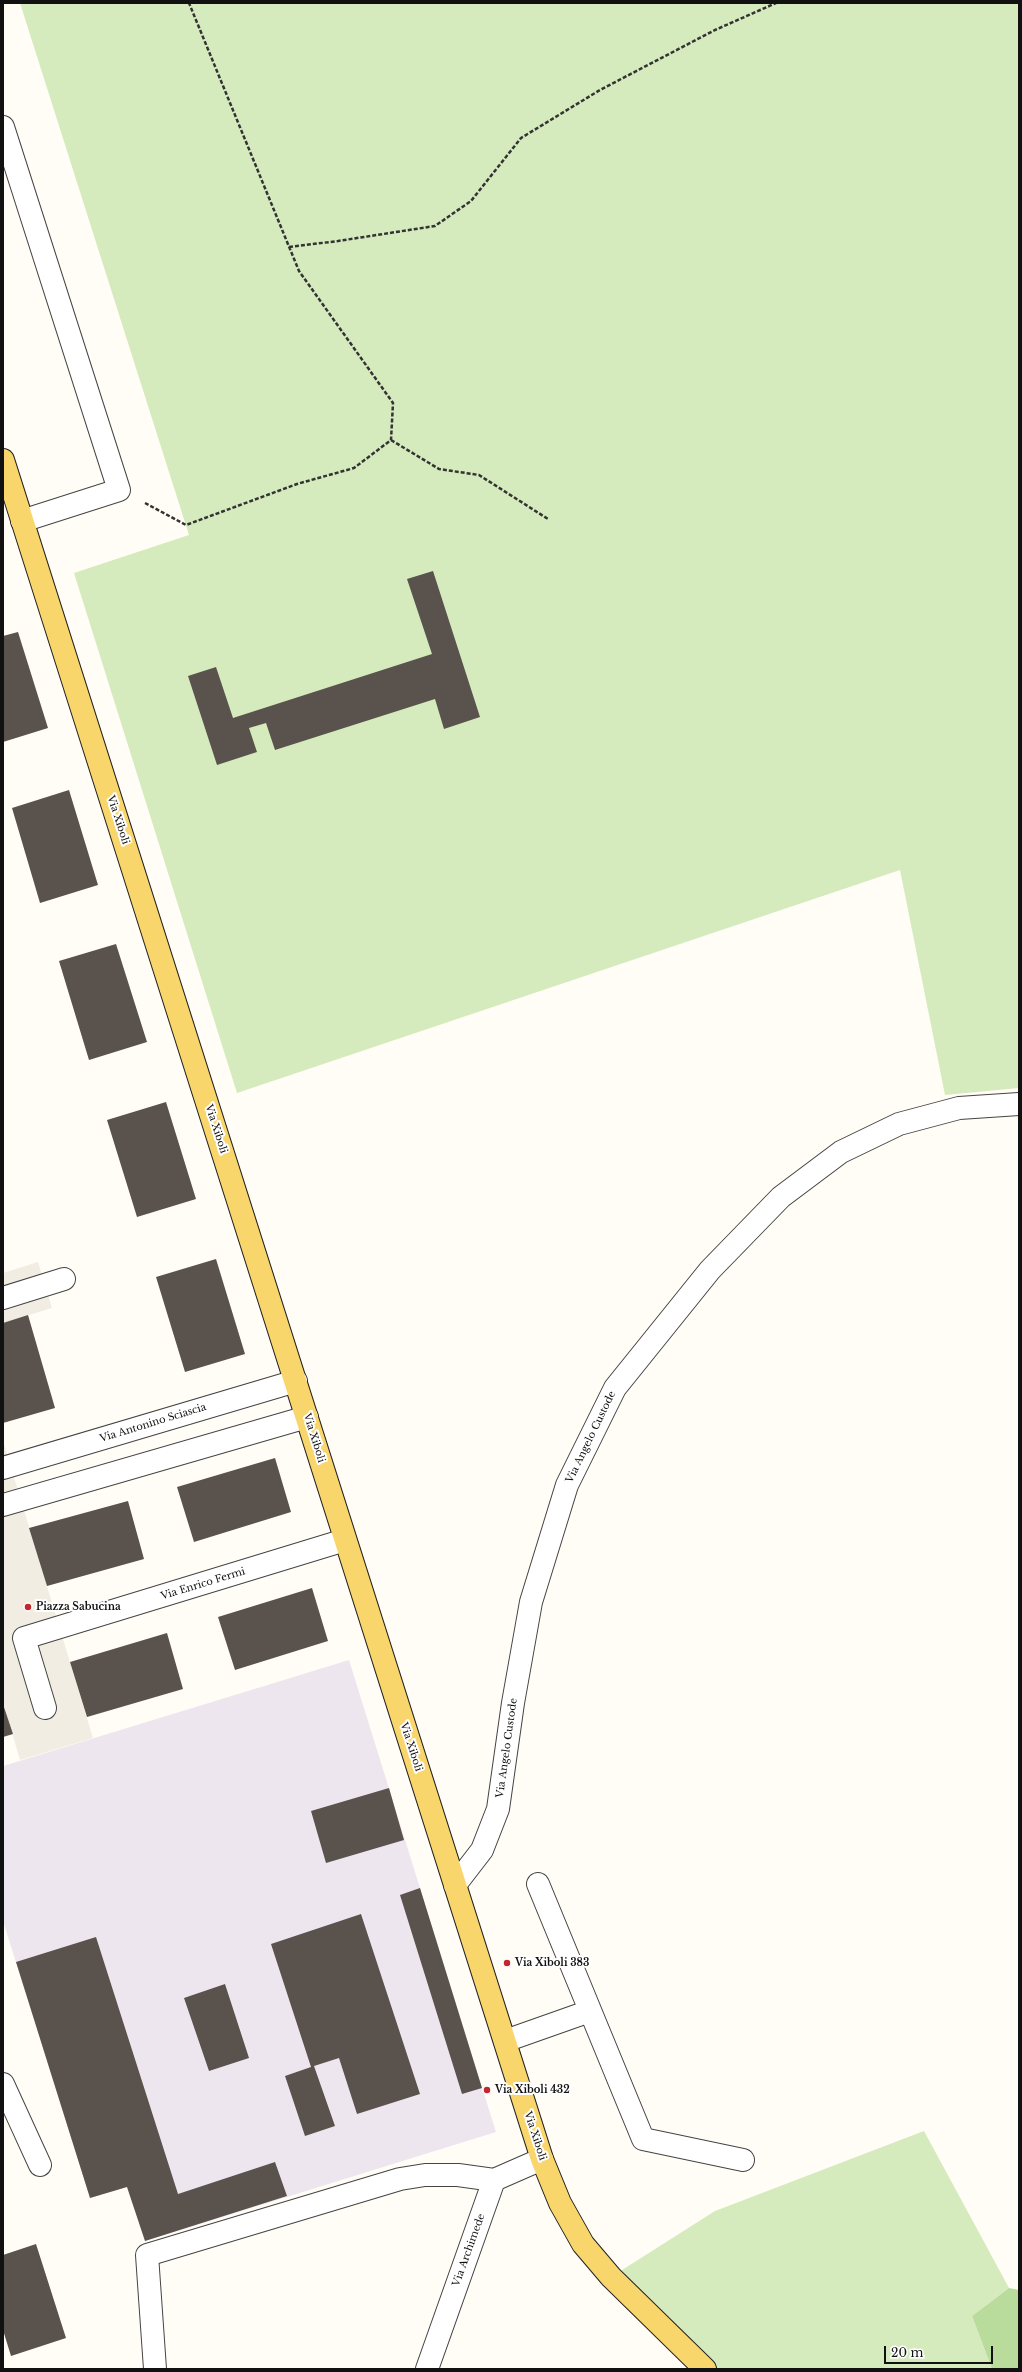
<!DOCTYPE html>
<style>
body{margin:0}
#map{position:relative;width:1022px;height:2372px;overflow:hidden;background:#fffdf5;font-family:"Libre Baskerville",serif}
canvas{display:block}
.frame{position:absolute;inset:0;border:4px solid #111;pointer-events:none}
.scale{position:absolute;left:884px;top:2346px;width:109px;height:18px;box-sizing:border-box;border:2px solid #111;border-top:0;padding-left:5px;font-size:12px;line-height:14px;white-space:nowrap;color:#111;-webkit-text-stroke:3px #fff;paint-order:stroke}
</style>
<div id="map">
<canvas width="1022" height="2372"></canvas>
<div class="frame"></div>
<div class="scale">20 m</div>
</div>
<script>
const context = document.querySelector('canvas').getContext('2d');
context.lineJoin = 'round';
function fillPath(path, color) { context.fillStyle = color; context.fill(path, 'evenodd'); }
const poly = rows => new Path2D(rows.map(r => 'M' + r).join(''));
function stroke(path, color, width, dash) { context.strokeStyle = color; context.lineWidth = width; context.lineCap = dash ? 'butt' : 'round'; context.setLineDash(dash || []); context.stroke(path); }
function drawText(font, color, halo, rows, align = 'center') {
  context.font = font + ' "Libre Baskerville",serif'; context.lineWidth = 4; context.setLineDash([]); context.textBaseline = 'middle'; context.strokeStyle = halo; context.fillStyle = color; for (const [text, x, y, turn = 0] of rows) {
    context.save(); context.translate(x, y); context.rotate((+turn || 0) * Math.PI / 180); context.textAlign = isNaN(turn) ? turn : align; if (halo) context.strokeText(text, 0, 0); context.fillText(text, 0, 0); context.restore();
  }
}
fillPath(poly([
 [349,1660,496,2132,145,2241,127,2187,90,2198,3,1921,3,1766]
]), '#eee6ef');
fillPath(poly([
 [20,3,1019,3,1019,1088,945,1095,900,870,237,1093,74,573,189,535],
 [924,2131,1009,2288,972,2316,992,2369,705,2369,611,2277,715,2211]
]), '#d5ebbd');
fillPath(poly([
 [1009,2288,1019,2290,1019,2369,992,2369,972,2316]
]), '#b9dc9c');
fillPath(poly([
 [38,1262,52,1308,3,1323,3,1273],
 [3,1441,93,1738,20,1760,3,1702]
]), '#f1ede2');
fillPath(poly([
 [433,571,480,717,444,729,435,699,275,750,266,723,249,728,257,752,217,765,188,676,216,667,233,718,432,654,407,579],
 [18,632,48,728,3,742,3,636],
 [69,790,98,885,40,903,12,808],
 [116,944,147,1042,89,1060,59,961],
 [166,1102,196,1199,137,1217,107,1120],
 [216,1259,245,1354,185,1372,156,1277],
 [28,1315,55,1408,3,1423,3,1323],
 [275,1458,291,1512,194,1542,177,1487],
 [128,1501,144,1559,47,1586,29,1528],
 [312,1588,328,1641,235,1670,218,1617],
 [167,1633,183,1689,87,1717,70,1662],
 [3,1704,13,1734,3,1737],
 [389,1788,404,1840,326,1863,311,1811],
 [420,1888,482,2088,462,2094,400,1895],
 [361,1914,420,2094,357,2114,339,2058,314,2066,335,2126,305,2136,285,2076,311,2067,271,1944],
 [96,1937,178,2194,275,2162,287,2196,145,2241,127,2187,90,2198,16,1962],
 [225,1984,249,2058,209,2071,184,1998],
 [36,2244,66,2338,11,2356,3,2330,3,2255]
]), '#5a524d');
const service = poly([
 [3,127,119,490,22,521],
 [3,1298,64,1279],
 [538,1884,643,2139,743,2160],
 [505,2041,590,2011]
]);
const minor = poly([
 [3,1468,296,1381],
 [3,1505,307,1417],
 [45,1708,24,1638,345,1540],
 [455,1885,482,1850,498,1809,513,1703,531,1602,567,1485,615,1388,710,1270,781,1197,841,1152,899,1124,959,1108,1019,1104],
 [3,2084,40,2165],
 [155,2369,147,2255,400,2179,425,2175,458,2175,494,2180],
 [427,2369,494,2180,542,2159]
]);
const primary = poly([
 [3,460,542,2159,560,2203,583,2244,611,2277,705,2369]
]);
stroke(service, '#444', 24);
stroke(minor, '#444', 24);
stroke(primary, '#222', 24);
stroke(poly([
 [289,247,338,241,435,226,471,201,521,138,600,90,715,30,776,3],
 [391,440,439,469,479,475,548,519],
 [145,503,186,525,297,484,354,468,391,440,393,403,299,271,189,3]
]), '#333', 2.5, [4, 2]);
stroke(service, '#fff', 22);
stroke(minor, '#fff', 22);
stroke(primary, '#f9d66b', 22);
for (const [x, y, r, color] of [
 [28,1607,4,"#c4262e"],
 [507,1963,4,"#c4262e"],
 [487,2090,4,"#c4262e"]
]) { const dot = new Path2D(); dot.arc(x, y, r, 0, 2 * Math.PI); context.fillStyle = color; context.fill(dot); stroke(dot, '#fff', 1.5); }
drawText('10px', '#111', '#fff', [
 ["Via Xiboli",118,820,72],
 ["Via Xiboli",216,1129,72],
 ["Via Antonino Sciascia",153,1423,-17],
 ["Via Angelo Custode",591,1437,-64],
 ["Via Xiboli",314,1438,73],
 ["Via Enrico Fermi",203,1584,-17],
 ["Via Xiboli",411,1747,72],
 ["Via Angelo Custode",507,1748,-82],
 ["Via Xiboli",535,2136,72],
 ["Via Archimede",469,2250,-70]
]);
drawText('bold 10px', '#111', '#fff', [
 ["Piazza Sabucina",36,1607],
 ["Via Xiboli 383",515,1963],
 ["Via Xiboli 432",495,2090]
], 'left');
</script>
